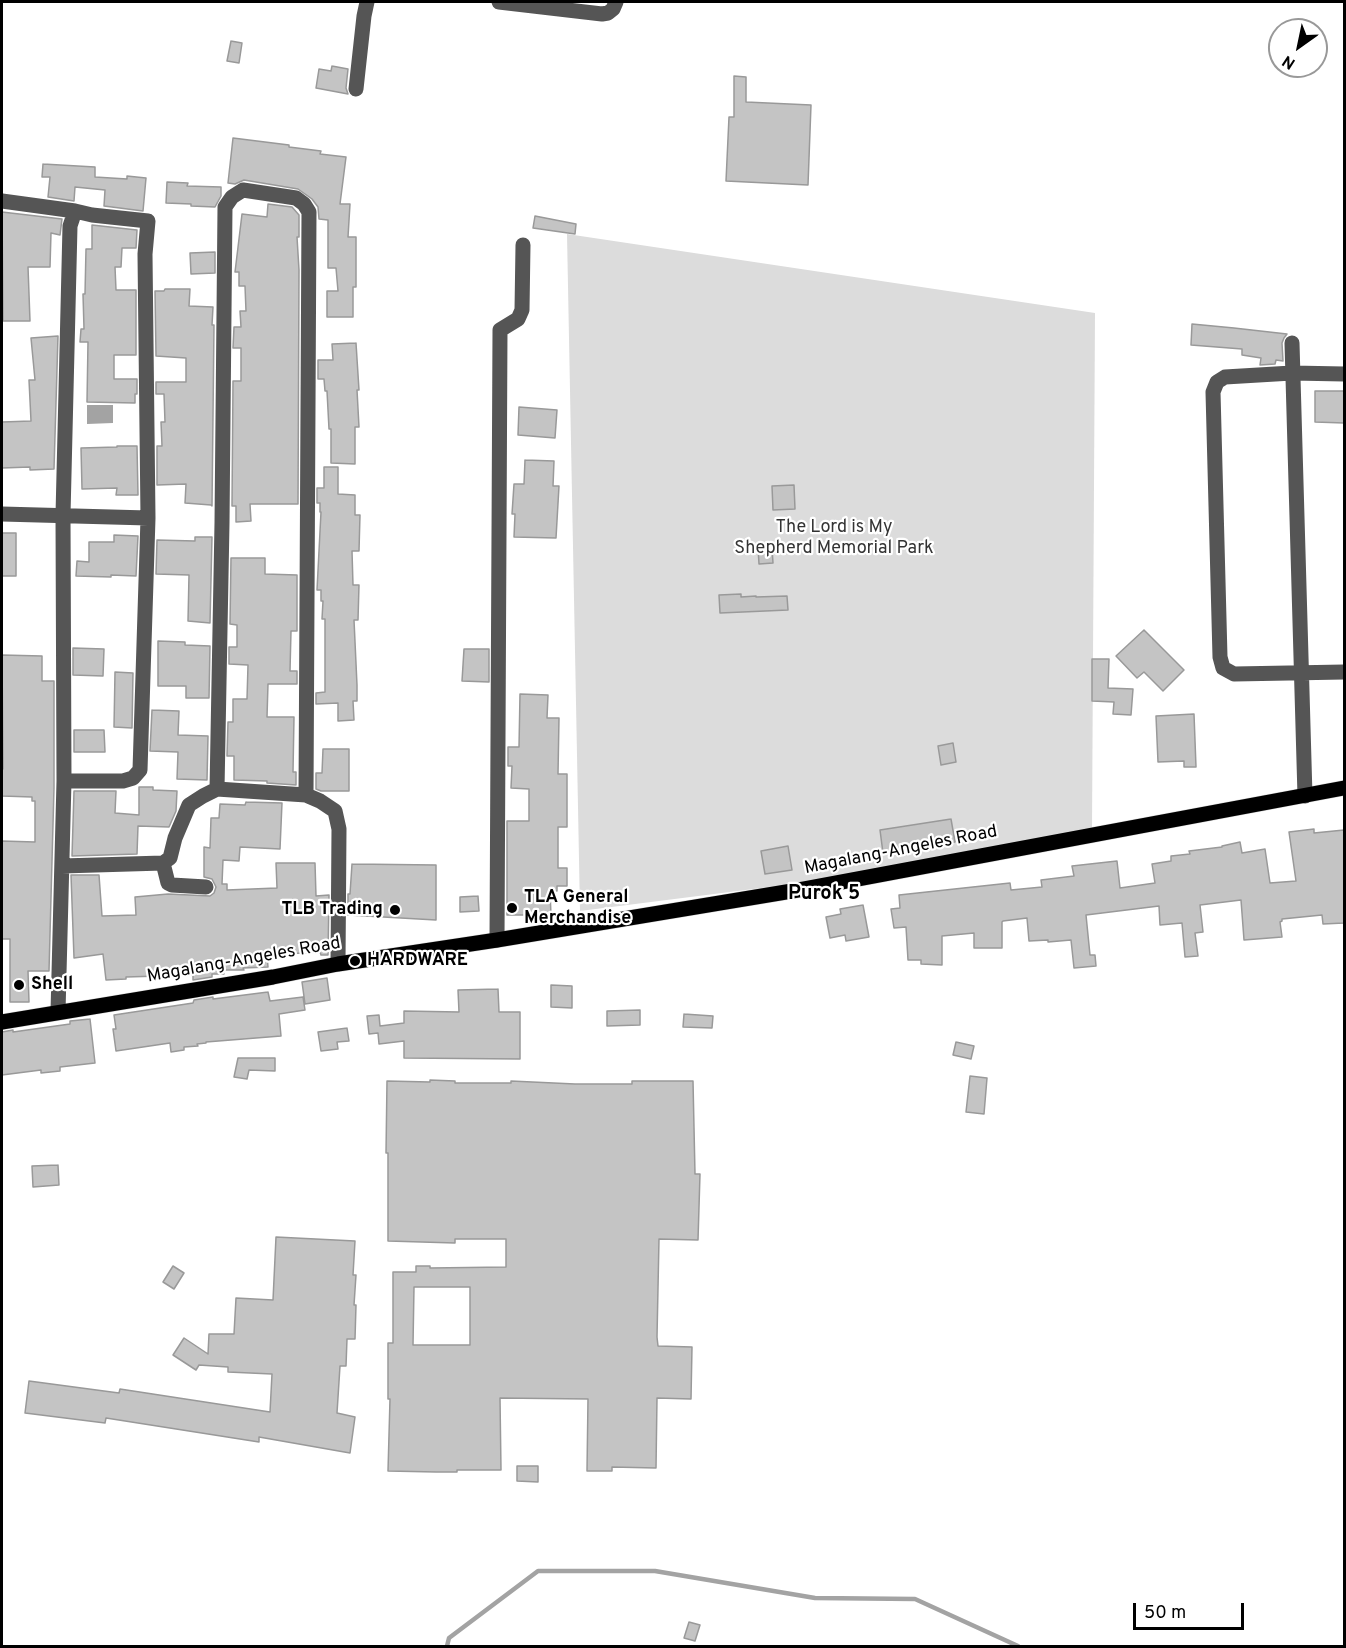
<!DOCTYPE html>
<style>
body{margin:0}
#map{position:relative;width:1346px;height:1648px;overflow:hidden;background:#fff;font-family:Overpass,sans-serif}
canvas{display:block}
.frame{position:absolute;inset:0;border:3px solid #000;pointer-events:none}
.north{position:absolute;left:1268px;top:18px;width:60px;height:60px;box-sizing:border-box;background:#fff;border:2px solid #999;border-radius:50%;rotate:213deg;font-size:16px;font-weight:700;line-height:24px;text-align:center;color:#000}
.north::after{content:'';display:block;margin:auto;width:21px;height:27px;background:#000;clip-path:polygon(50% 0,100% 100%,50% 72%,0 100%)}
.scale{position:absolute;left:1133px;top:1603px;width:111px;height:27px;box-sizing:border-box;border:3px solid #000;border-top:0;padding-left:8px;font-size:18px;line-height:21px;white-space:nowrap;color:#000;-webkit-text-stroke:4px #fff;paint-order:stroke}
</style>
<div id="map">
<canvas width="1346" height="1648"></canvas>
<div class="frame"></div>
<div class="north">N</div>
<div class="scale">50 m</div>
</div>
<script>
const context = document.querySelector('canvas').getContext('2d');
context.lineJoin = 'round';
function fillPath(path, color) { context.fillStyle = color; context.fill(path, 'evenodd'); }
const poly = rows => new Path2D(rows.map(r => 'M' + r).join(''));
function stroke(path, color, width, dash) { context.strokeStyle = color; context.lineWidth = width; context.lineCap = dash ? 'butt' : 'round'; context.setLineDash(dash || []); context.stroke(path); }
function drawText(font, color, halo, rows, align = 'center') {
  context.font = font + ' Overpass,sans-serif'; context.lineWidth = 4.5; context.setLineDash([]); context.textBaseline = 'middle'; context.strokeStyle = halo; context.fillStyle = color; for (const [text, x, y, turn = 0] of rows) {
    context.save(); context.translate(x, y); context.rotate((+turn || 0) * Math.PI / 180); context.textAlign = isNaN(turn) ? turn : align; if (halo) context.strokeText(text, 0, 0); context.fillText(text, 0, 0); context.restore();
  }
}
fillPath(poly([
 [567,234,1095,313,1092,829,848,877,580,911]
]), '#dcdcdc');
fillPath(poly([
 [87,405,113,405,113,423,87,424]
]), '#a3a3a3');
stroke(poly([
 [447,1646,449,1638,538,1571,655,1571,815,1598,915,1599,1018,1646]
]), '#a3a3a3', 4.5);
const building = poly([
 [231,41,242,43,239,63,227,61,231,41],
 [332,66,348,69,346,88,348,94,316,88,319,69,331,71,332,66],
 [734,76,746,77,746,102,811,105,808,185,726,181,729,117,734,117,734,76],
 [233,138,289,145,289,147,321,151,320,154,346,157,340,204,350,204,348,237,356,237,356,287,353,287,353,317,327,317,327,291,338,291,336,268,328,268,328,220,319,219,318,207,312,199,298,189,244,180,235,184,228,183,233,138],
 [43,164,95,167,95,177,127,179,127,176,146,178,143,211,104,206,105,190,75,187,74,201,48,197,50,177,42,177,43,164],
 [167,182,188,183,187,186,221,187,221,196,215,207,191,206,191,204,166,203,167,182],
 [268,204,292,207,299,215,299,237,297,237,299,270,298,504,250,504,251,521,236,522,236,506,232,506,233,381,241,381,241,348,233,348,234,327,241,327,240,311,246,311,245,286,239,286,239,272,235,272,242,214,267,217,268,204],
 [2,212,62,219,60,235,51,233,50,267,28,267,30,321,3,321,2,212],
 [535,216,576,224,575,234,533,228,535,216],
 [92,225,137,230,136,248,122,248,121,267,115,267,116,290,136,290,136,355,114,355,114,379,137,379,137,394,135,394,135,403,87,402,88,342,80,342,81,329,84,329,83,294,85,294,86,249,92,249,92,225],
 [215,252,215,273,191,274,190,253,215,252],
 [165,289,190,289,189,306,213,307,212,325,214,325,212,506,211,505,185,503,186,484,157,485,157,446,162,446,161,422,165,422,164,394,156,394,156,382,186,382,186,358,156,356,155,291,164,291,165,289],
 [1192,324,1234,328,1287,334,1284,338,1282,343,1283,361,1276,360,1275,364,1260,365,1261,358,1242,355,1242,349,1191,345,1192,324],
 [58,336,54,469,30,470,30,467,2,468,2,422,31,421,29,380,35,380,31,338,58,336],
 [356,343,359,390,357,390,359,427,355,427,355,464,331,463,331,429,329,429,327,391,325,391,324,379,318,379,318,360,333,360,332,344,356,343],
 [1315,391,1344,391,1344,423,1315,422,1315,391],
 [519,407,557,410,555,438,518,435,519,407],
 [117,446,137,446,138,495,116,495,117,488,82,489,81,448,117,447,117,446],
 [525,460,554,461,553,486,559,486,556,538,514,537,515,514,512,514,514,484,524,484,525,460],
 [324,467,338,467,338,494,355,495,355,515,360,515,359,551,352,551,353,585,359,585,358,620,354,620,357,685,357,701,353,701,354,720,338,721,338,703,316,704,316,693,325,692,325,619,322,619,323,601,321,601,321,590,317,590,321,512,320,512,320,503,317,503,317,488,324,488,324,467],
 [794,485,795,509,773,510,772,486,794,485],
 [2,533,16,533,16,576,2,576,2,533],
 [114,535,138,536,136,576,111,575,111,577,76,576,77,561,89,562,89,542,114,542,114,535],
 [195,537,212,537,210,623,188,621,189,575,156,574,157,540,195,541,195,537],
 [758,548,772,548,773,563,759,564,758,548],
 [231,558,265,558,265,574,297,575,297,631,291,631,290,671,297,671,297,684,268,684,267,717,294,717,293,772,296,772,296,785,267,783,267,781,234,780,234,756,227,756,228,722,233,722,233,699,247,699,248,665,229,664,229,647,237,647,237,625,230,624,231,558],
 [741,594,741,597,756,596,756,597,787,596,788,610,720,613,719,595,741,594],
 [1144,630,1184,670,1163,691,1144,672,1137,678,1116,656,1144,630],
 [158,641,185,642,185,645,210,646,209,698,186,698,186,686,158,686,158,641],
 [73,648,104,649,103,676,73,675,73,648],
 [464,649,489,649,489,682,462,681,464,649],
 [2,655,42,656,42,681,54,681,54,788,49,971,28,971,29,1002,10,1002,10,939,2,939,2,841,35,842,35,801,32,801,32,797,2,796,2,769,3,769,2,655],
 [1092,659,1109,659,1108,688,1133,689,1131,715,1113,714,1114,702,1092,701,1092,659],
 [115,672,133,673,132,728,114,727,115,672],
 [520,694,548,695,547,718,559,718,558,774,567,774,567,827,558,827,558,868,567,868,567,886,557,886,557,891,550,891,551,915,507,915,507,821,529,821,529,789,511,788,512,766,508,766,508,747,519,747,520,694],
 [152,710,179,711,178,735,208,736,207,780,177,779,178,752,150,751,152,710],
 [1194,714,1196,767,1184,767,1184,761,1158,762,1156,716,1194,714],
 [74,730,104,730,105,752,74,752,74,730],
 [953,743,956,762,941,765,938,746,953,743],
 [323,749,349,749,349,791,321,791,316,789,316,773,322,773,323,749],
 [139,787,153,787,153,790,177,791,176,811,169,827,138,826,137,854,72,856,74,791,116,791,115,813,139,815,139,787],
 [246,802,282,803,280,849,240,847,239,861,223,860,222,884,227,884,227,890,277,888,276,863,315,863,316,896,329,895,328,955,321,955,320,952,267,955,268,967,243,968,244,970,223,970,224,974,212,974,212,977,193,980,193,975,126,977,126,979,106,980,103,954,74,958,71,875,99,875,102,916,136,915,135,897,168,894,210,896,214,893,216,887,212,879,204,877,204,847,210,848,211,818,219,818,220,804,245,805,246,802],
 [951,819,955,842,883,853,880,830,951,819],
 [1314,829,1314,833,1344,830,1344,923,1323,924,1322,915,1282,919,1282,921,1280,922,1282,937,1244,940,1241,900,1200,905,1203,932,1195,933,1198,956,1185,957,1182,923,1160,925,1159,906,1086,915,1090,955,1095,955,1096,966,1074,968,1071,940,1048,942,1048,940,1029,941,1027,918,1003,921,1002,922,1002,948,974,948,974,933,942,936,942,965,921,964,921,960,908,960,906,927,894,928,891,909,900,908,899,895,1010,883,1011,890,1042,887,1041,880,1074,876,1072,866,1117,861,1120,888,1155,883,1152,864,1171,861,1171,856,1190,854,1189,851,1222,847,1222,846,1240,842,1242,853,1265,849,1270,883,1296,881,1289,832,1314,829],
 [788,846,792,870,765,874,761,851,788,846],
 [352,864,436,865,436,920,348,915,348,894,350,894,352,864],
 [478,896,479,911,460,912,460,897,478,896],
 [863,905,869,937,846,941,845,935,830,938,826,917,841,914,840,909,863,905],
 [327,978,330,1000,305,1004,302,982,327,978],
 [551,985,572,986,572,1008,551,1007,551,985],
 [498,989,499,1012,520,1012,520,1059,404,1058,404,1041,379,1044,378,1033,369,1034,367,1016,379,1015,380,1026,404,1023,404,1011,459,1012,458,990,498,989],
 [268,992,270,1001,303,997,305,1010,279,1014,281,1036,206,1042,206,1043,197,1044,198,1046,184,1047,184,1050,171,1052,170,1043,116,1051,113,1029,116,1029,114,1015,193,1003,194,1000,213,997,213,999,268,992],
 [640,1010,640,1025,607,1026,607,1011,640,1010],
 [684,1014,713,1016,712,1028,683,1027,684,1014],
 [90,1019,95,1063,60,1067,60,1071,41,1073,41,1070,2,1075,2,1032,13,1030,13,1032,70,1024,70,1021,90,1019],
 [347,1028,349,1041,337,1042,338,1049,321,1051,318,1032,347,1028],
 [956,1042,974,1046,971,1059,953,1055,956,1042],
 [238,1058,275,1058,275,1071,249,1070,247,1079,234,1077,238,1058],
 [970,1076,987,1078,984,1114,966,1112,970,1076],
 [430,1080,455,1081,455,1083,511,1083,511,1081,575,1084,632,1084,632,1081,693,1081,695,1174,700,1174,698,1240,659,1239,657,1337,658,1346,692,1347,691,1399,657,1398,656,1468,612,1467,612,1471,587,1471,588,1399,500,1398,501,1470,457,1470,457,1472,436,1472,388,1471,390,1399,388,1399,388,1343,393,1343,393,1272,416,1272,416,1266,430,1266,430,1268,506,1267,506,1239,455,1239,455,1243,388,1241,388,1153,386,1153,387,1081,430,1082,430,1080],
 [414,1287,470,1287,470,1345,413,1345,414,1287],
 [58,1165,59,1185,33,1187,32,1166,58,1165],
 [276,1237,355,1241,353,1275,356,1275,354,1305,356,1305,355,1339,347,1339,346,1366,340,1366,337,1413,355,1417,350,1453,259,1437,259,1442,106,1418,105,1423,25,1413,29,1381,119,1393,120,1389,270,1412,272,1374,228,1372,228,1367,199,1365,196,1370,173,1355,184,1338,208,1354,209,1334,234,1334,236,1298,273,1300,276,1237],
 [173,1266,184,1273,174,1289,163,1282,173,1266],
 [517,1466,538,1466,538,1482,517,1481,517,1466],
 [689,1622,700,1625,695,1641,684,1638,689,1622]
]);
fillPath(building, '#c4c4c4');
stroke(building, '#999', 1.5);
const major = poly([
 [2,1022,273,977,338,964,497,940,804,889,1344,788]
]);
stroke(major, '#dbdbdb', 16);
stroke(poly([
 [499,2,602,14,608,13,613,9,616,2],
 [356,89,364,16,367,2],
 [2,201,75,211,92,215,148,221,145,254,148,518,140,770,133,778,123,781,64,781],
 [1292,343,1305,796],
 [1344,374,1292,373,1225,377,1217,382,1213,392,1220,657,1223,668,1234,674,1344,672],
 [2,514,148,518],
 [217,789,222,523,225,207,232,197,243,190,296,198,304,204,309,212,306,795],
 [163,863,168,883,172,885,206,887],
 [62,866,163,863,170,858,175,838,189,805,203,796,217,789,306,795,320,801,335,811,339,829,338,964],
 [497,940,500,330,518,319,522,310,523,245],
 [58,1012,64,781,63,515,70,226,75,211]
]), '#555', 15);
stroke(major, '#000', 15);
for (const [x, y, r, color] of [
 [512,908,6,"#000"],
 [395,910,6,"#000"],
 [355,961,6,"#000"],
 [19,985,6,"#000"]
]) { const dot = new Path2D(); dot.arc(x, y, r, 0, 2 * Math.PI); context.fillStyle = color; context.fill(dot); stroke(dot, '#fff', 2); }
drawText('18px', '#333', '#fff', [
 ["The Lord is My",834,528],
 ["Shepherd Memorial Park",834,549]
]);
drawText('18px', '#000', '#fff', [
 ["Magalang-Angeles Road",901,851,-11],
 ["Magalang-Angeles Road",244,961,-10]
]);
drawText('bold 18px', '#000', '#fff', [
 ["TLA General",524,898],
 ["Merchandise",524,919],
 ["TLB Trading",383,910,"right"],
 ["HARDWARE",367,961],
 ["Shell",31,985]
], 'left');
drawText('bold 20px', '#000', '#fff', [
 ["Purok 5",824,895]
]);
</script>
